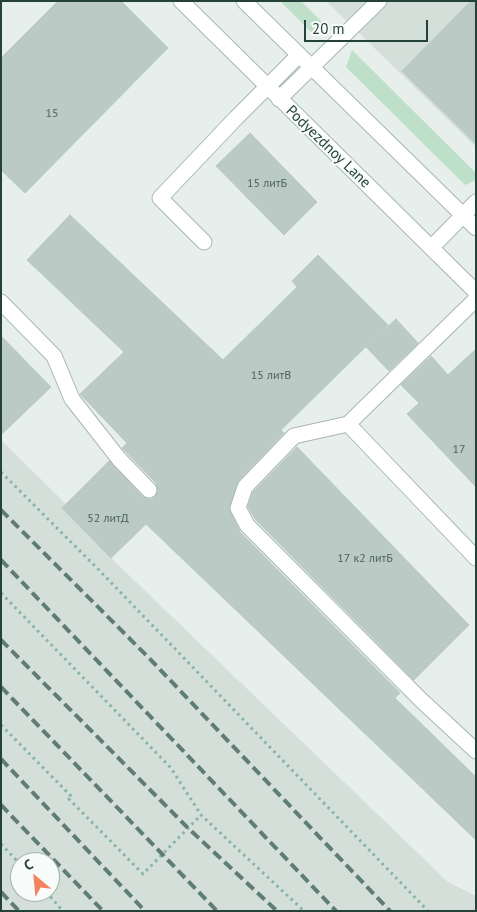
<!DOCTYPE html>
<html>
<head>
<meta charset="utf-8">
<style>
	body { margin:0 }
	#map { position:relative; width:477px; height:912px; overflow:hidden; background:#e6efeb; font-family:"PT Sans",sans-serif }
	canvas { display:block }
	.frame { position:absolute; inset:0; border:2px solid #24423a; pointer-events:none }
	.north { position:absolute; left:10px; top:852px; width:50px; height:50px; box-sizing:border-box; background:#f7fbf9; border:1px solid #a3b1ad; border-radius:50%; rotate:332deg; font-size:14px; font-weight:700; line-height:20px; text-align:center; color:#24423a }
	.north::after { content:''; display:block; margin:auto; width:18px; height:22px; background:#f4845f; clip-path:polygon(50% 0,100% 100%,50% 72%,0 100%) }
	.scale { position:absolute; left:304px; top:20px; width:124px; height:22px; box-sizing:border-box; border:2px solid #24423a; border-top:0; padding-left:6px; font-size:15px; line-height:18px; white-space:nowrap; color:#24423a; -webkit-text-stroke:4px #f7fbf9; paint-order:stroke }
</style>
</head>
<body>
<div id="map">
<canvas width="477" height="912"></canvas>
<div class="frame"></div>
<div class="north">С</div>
<div class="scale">20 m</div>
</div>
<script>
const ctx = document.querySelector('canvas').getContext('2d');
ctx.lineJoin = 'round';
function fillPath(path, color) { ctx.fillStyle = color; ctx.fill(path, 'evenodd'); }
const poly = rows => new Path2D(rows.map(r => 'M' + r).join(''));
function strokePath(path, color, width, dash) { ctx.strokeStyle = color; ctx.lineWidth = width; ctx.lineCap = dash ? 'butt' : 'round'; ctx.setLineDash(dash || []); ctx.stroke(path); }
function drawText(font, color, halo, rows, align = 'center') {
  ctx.font = font + ' "PT Sans",sans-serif'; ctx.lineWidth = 4; ctx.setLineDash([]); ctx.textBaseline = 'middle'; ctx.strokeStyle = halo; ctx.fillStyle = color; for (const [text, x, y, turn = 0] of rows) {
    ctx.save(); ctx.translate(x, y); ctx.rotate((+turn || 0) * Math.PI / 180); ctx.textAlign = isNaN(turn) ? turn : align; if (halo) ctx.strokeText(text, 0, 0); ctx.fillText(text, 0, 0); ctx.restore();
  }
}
const built = poly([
	[326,1,476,1,476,147],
	[1,440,66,504,62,508,111,558,448,882,476,896,476,911,1,911],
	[20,862,50,862,50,892,20,892]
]);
const green = poly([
	[280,1,301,1,325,25,311,32],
	[352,50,476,173,476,180,465,185,346,67]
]);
const building = poly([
	[58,1,121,1,168,48,25,193,1,170,1,58,58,1],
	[471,1,476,1,476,144,402,71,471,1],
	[250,133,317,202,284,235,216,166,250,133],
	[70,215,223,360,297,287,292,281,318,255,388,325,281,430,284,433,238,481,229,509,240,532,400,693,395,698,476,777,476,840,146,524,111,558,62,508,109,461,143,497,147,499,152,499,158,492,156,483,122,448,127,443,80,394,124,352,27,260,70,215],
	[396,319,418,343,389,371,366,347,396,319],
	[1,336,51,387,1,435,1,336],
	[476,349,476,487,407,414,419,403,401,385,431,356,448,375,476,349],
	[297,447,469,625,414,680,255,519,248,507,253,492,297,447]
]);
const path = poly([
	[1,472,98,569,428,911],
	[1,593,171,768,201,815,304,911],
	[1,725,72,797,69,799,143,874,201,815],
	[1,844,20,864],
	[46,892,63,911]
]);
const minor = poly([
	[181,1,476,292],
	[244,1,476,228],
	[279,99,379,1],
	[204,242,160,198,236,118,299,55],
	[431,248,476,202],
	[476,299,348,424,294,436,245,487,238,508,247,525,421,700,476,751],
	[1,302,54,356,72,399,119,459,149,490],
	[348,424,476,558]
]);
const rail = poly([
	[1,510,149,658,390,911],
	[1,560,336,911],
	[1,640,188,828,277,911],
	[1,687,217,911],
	[1,759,145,911],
	[1,805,103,911],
	[1,892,19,911]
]);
const numberNames = [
	["15",52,114],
	["15 литБ",267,184],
	["15 литВ",271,376],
	["17",459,450],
	["52 литД",108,519],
	["17 к2 литБ",365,559]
];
const streetNames = [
	["Podyezdnoy Lane",328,147,44]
];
fillPath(built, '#d4dfda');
fillPath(green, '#bfe0c8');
fillPath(building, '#bbcac4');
strokePath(building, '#b8c9c2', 1);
strokePath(minor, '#a8b8b2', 17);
strokePath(path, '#86b3a5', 3, [2.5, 4]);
strokePath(minor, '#fff', 15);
strokePath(rail, '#5f7d75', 4, [10, 5]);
drawText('12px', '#4a645c', null, numberNames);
drawText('15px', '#24423a', '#f7fbf9', streetNames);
</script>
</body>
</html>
